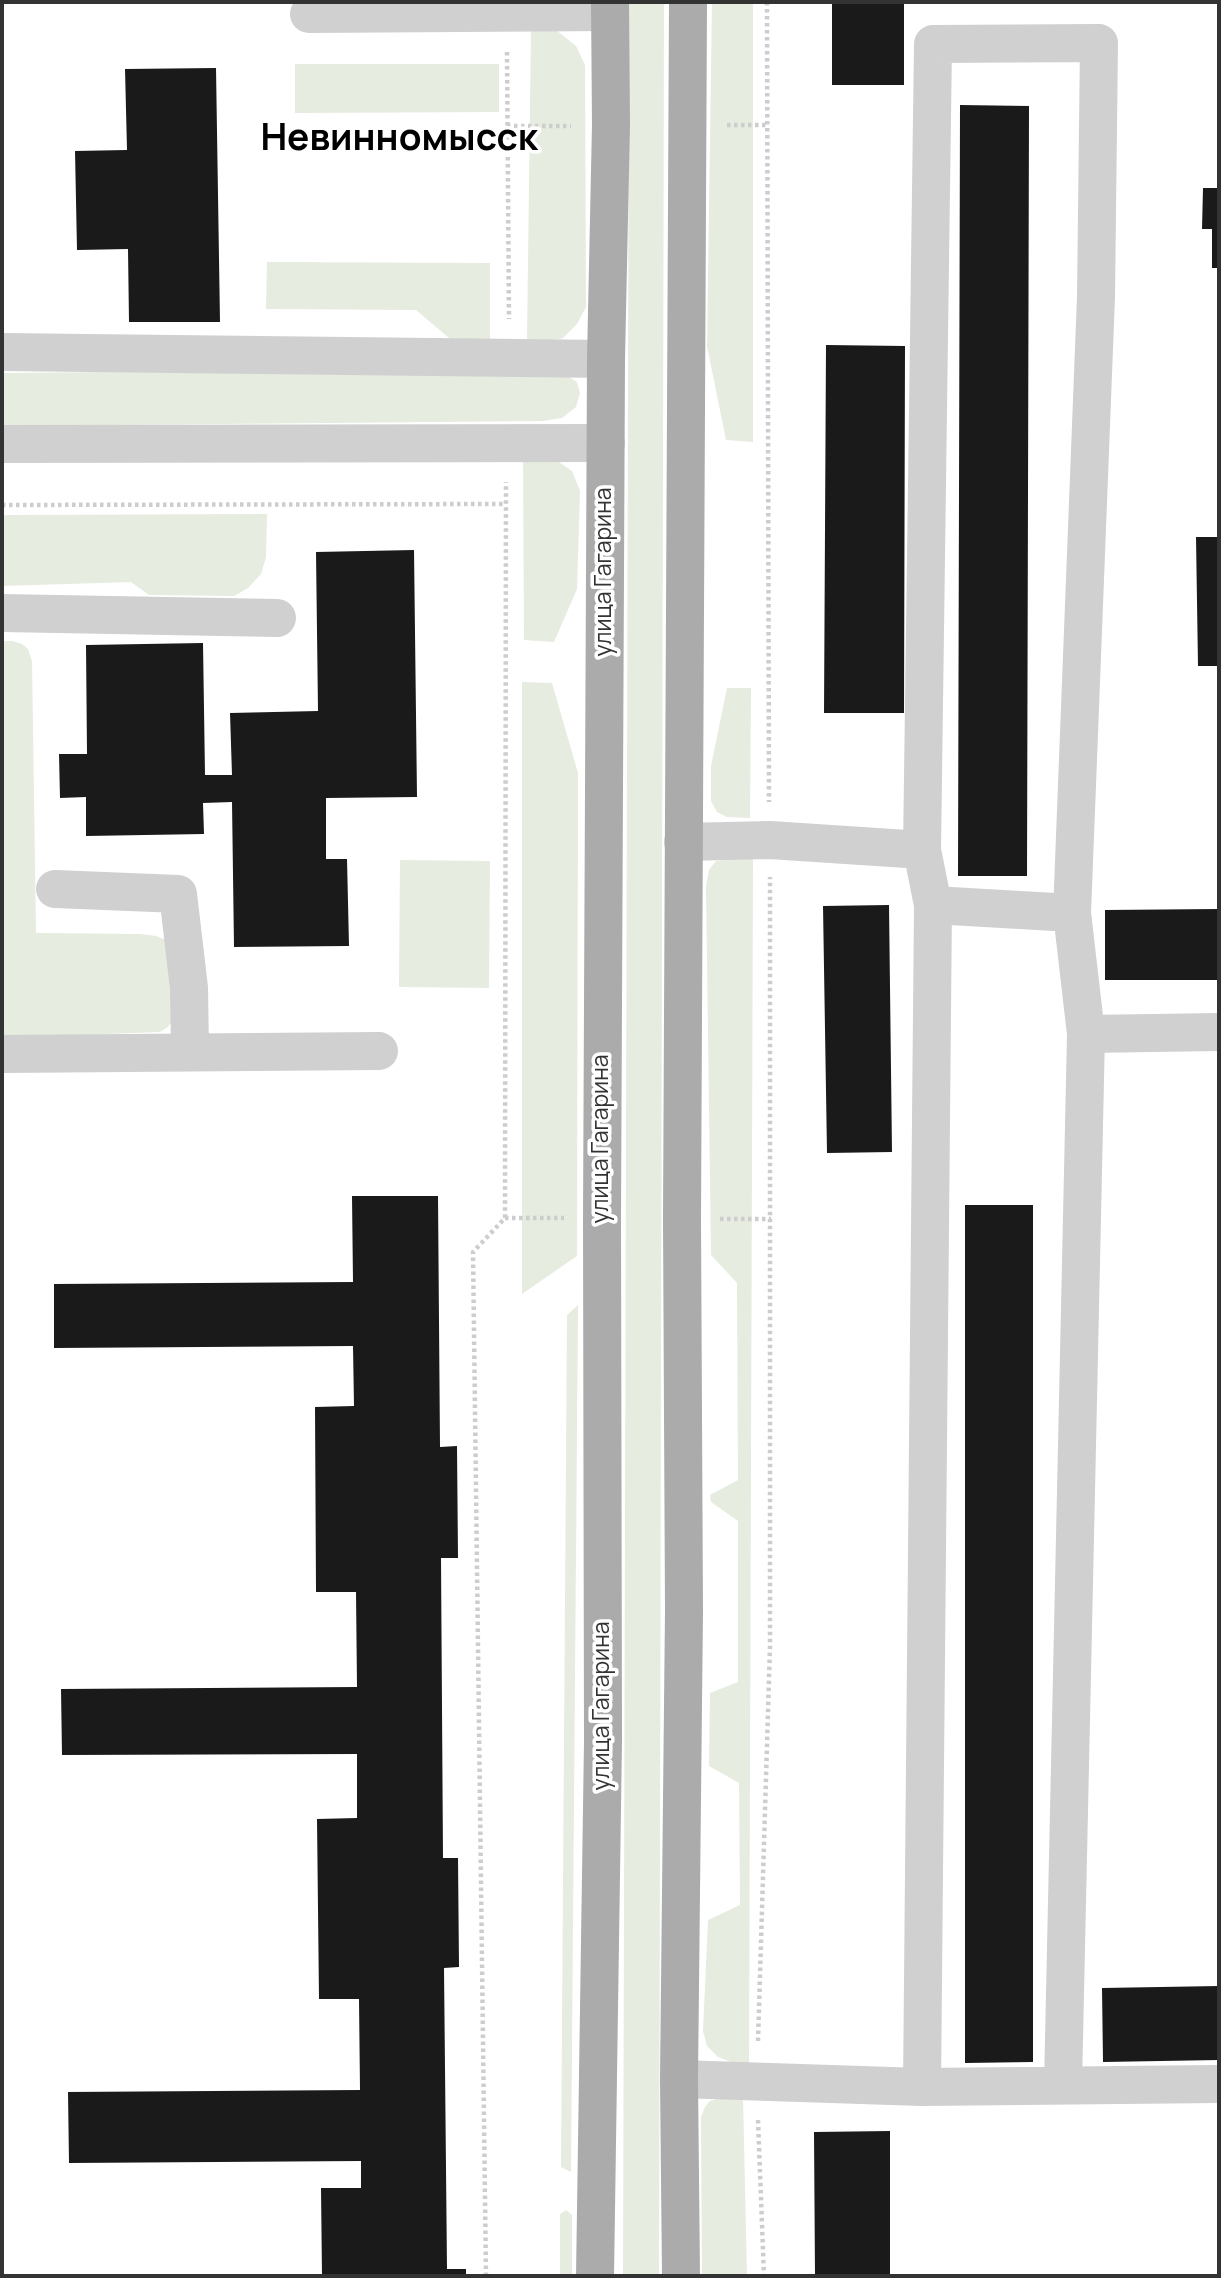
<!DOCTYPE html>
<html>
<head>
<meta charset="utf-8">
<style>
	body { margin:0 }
	#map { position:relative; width:1221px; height:2278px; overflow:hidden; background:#fff; font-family:Manrope,sans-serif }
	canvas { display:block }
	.frame { position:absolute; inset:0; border:4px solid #333; pointer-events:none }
</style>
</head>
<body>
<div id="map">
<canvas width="1221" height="2278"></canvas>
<div class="frame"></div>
</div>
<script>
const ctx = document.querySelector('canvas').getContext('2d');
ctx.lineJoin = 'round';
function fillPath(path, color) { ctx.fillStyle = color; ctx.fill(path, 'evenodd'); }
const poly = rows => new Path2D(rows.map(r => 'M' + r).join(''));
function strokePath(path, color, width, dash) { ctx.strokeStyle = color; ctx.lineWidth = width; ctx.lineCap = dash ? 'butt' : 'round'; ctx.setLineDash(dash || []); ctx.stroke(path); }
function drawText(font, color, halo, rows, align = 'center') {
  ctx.font = font + ' Manrope,sans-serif'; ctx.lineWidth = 7; ctx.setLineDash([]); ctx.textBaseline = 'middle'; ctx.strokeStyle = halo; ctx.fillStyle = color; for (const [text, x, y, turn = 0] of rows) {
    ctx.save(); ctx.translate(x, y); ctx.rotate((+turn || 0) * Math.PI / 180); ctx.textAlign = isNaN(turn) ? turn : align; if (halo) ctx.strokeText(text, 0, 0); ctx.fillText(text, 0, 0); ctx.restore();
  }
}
const green = poly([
	[629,2,664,2,659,2276,623,2276],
	[712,2,753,2,753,442,726,440,707,346],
	[531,29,556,30,576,46,585,65,586,307,577,324,563,338,548,342,527,342],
	[295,64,499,64,499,112,295,113],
	[267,262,490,263,490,343,455,343,416,310,266,309],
	[546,368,563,373,577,382,580,393,576,407,562,418,543,421,2,426,2,373],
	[523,456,556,460,572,471,580,491,577,589,554,642,524,640],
	[267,514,266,557,261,574,248,588,234,596,149,595,131,582,2,586,2,515],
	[2,641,12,641,22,644,28,649,32,661,36,933,140,934,156,936,166,940,175,1016,168,1027,160,1032,2,1038],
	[522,682,552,683,578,773,577,1256,522,1294],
	[727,688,751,688,750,818,727,817,717,812,711,801,711,766],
	[753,857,749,2064,734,2063,718,2057,707,2046,703,2031,708,1920,740,1905,739,1783,709,1766,710,1693,738,1682,738,1521,711,1502,710,1495,738,1480,737,1283,711,1255,706,886,709,870,716,861],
	[400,860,490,861,489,988,399,987],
	[578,1305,571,2172,561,2167,567,1315],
	[720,2098,743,2098,747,2276,702,2276,701,2117,705,2107,710,2101],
	[566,2210,572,2215,572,2276,560,2276,560,2214]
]);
const building = poly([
	[832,2,904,2,904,85,832,85],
	[216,68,220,322,129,322,128,249,77,250,75,151,127,150,125,69],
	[960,105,1029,106,1027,876,958,876],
	[1203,188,1219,188,1219,268,1212,268,1212,229,1202,229],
	[826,345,905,346,904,713,824,713],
	[1196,537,1219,537,1219,666,1198,666],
	[414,550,417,797,326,798,326,859,347,859,349,946,234,947,232,802,203,803,204,834,86,836,86,797,60,798,59,754,87,754,86,645,203,643,205,775,232,775,230,713,318,711,316,552],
	[889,905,892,1152,827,1153,823,906],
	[1219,909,1219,980,1105,980,1105,910],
	[352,1196,438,1196,440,1447,457,1446,458,1558,441,1558,443,1858,458,1858,459,1967,444,1968,447,2269,466,2269,466,2276,322,2276,321,2188,361,2188,361,2161,69,2163,68,2092,360,2090,359,1999,319,1999,317,1819,357,1818,357,1754,62,1755,61,1689,357,1687,356,1592,316,1592,315,1407,354,1406,353,1346,54,1348,54,1284,353,1282],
	[965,1205,1033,1205,1033,2062,965,2063],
	[1219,1986,1219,2060,1103,2062,1102,1988],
	[890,2131,890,2276,815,2276,814,2132]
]);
const path = poly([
	[767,2,769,802],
	[507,52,509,319],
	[727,125,768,125],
	[507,126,571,126],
	[2,505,505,504],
	[505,1218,564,1218],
	[720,1219,771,1219],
	[758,2041,770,1646,770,877],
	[758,2120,764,2276],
	[486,2276,473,1252,505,1218,506,482]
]);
const minor = poly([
	[309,14,610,12],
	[2,352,606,359],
	[2,444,606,443],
	[2,613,277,618],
	[683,842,770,840,922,850,933,905,1072,913],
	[922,850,933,44,1099,43,1096,297,1072,913,1086,1034,1219,1032],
	[55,889,178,894,189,988,190,1052],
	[2,1054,379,1051],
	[679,2079,922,2087,1219,2084],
	[1063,2085,1086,1034],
	[922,2087,933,905]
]);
const major = poly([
	[595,2276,603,1741,602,1218,606,359,611,125,610,2],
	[681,2276,679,2079,684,1611,682,1219,688,2]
]);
const streetNames = [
	["улица Гагарина",605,572,-90],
	["улица Гагарина",602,1139,-90],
	["улица Гагарина",603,1706,-90]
];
const townNames = [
	["Невинномысск",399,140]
];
fillPath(green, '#e6ecdf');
fillPath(building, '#1a1a1a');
strokePath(path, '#cdcdcd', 4.5, [3.5, 3.5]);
strokePath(minor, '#d0d0d0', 38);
strokePath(major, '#ababab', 38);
drawText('23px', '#333', '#fff', streetNames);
drawText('bold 37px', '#000', '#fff', townNames);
</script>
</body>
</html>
